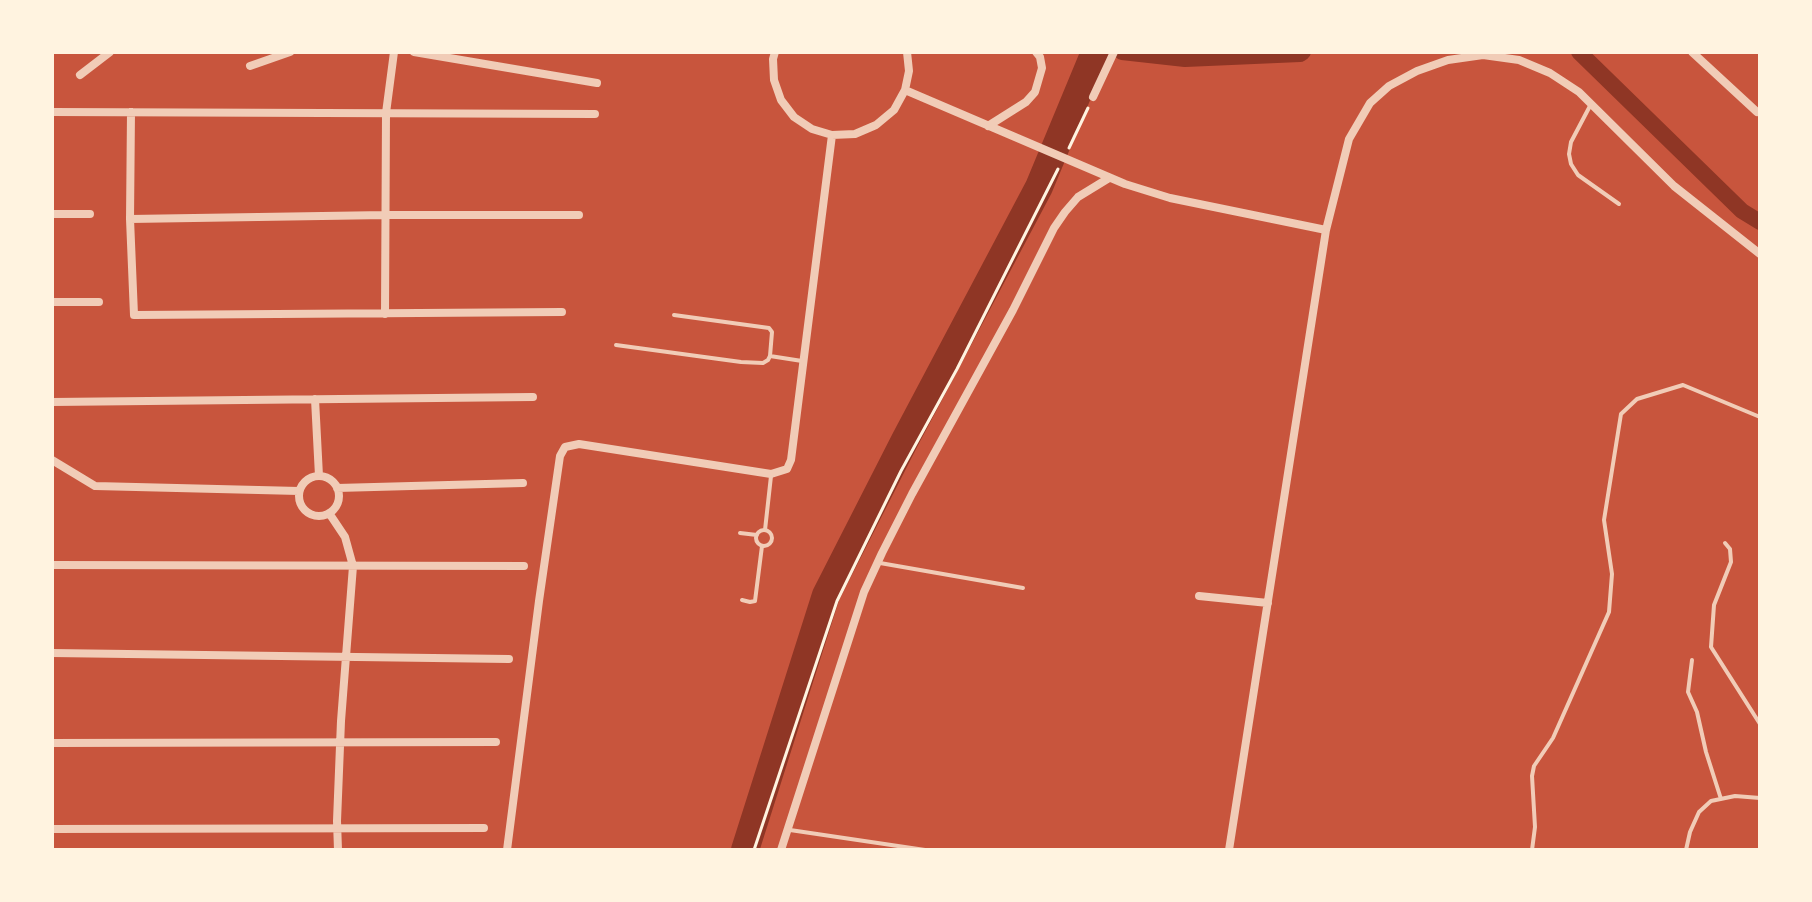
<!DOCTYPE html>
<html>
<head>
<meta charset="utf-8">
<style>
	body { margin:0 }
	#map { position:relative; width:1812px; height:902px; overflow:hidden; background:#c8553d; font-family:Montserrat,sans-serif }
	canvas { display:block }
	.frame { position:absolute; inset:0; border:54px solid #fff3e0; pointer-events:none }
</style>
</head>
<body>
<div id="map">
<canvas width="1812" height="902"></canvas>
<div class="frame"></div>
</div>
<script>
const ctx = document.querySelector('canvas').getContext('2d');
ctx.lineJoin = 'round';
const poly = rows => new Path2D(rows.map(r => 'M' + r).join(''));
function strokePath(path, color, width, dash) { ctx.strokeStyle = color; ctx.lineWidth = width; ctx.lineCap = dash ? 'butt' : 'round'; ctx.setLineDash(dash || []); ctx.stroke(path); }
const canal = poly([
	[1122,52,1185,59,1300,54,1303,52],
	[1579,52,1742,211,1760,222]
]);
const river = poly([
	[745,850,826,595,905,440,1039,187,1095,52]
]);
const path = poly([
	[1069,148,1088,108],
	[754,850,837,601,901,471,957,369,1058,169]
]);
const service = poly([
	[1591,104,1571,142,1569,154,1571,164,1578,175,1619,204],
	[674,315,769,328,772,332,770,356],
	[616,345,741,362,763,363,768,360,770,356,802,361],
	[765,530,771,476],
	'756 538a8 8 0 1 1 16 0a8 8 0 1 1-16 0Z',
	[740,533,757,535],
	[1725,543,1730,549,1731,562,1714,605,1711,647,1760,724],
	[880,563,1023,588],
	[742,600,750,602,755,601,762,546],
	[1692,660,1688,692,1697,712,1706,752,1721,799],
	[790,830,925,850],
	[1532,850,1535,827,1532,776,1534,766,1553,738,1609,612,1612,574,1604,520,1621,414,1637,399,1683,385,1760,417],
	[1686,850,1690,832,1699,812,1711,801,1735,796,1760,798]
]);
const minor = poly([
	[414,52,597,83],
	[775,52,773,59,774,80,781,100,794,117,812,129,832,135,855,134,876,125,894,110,905,90,909,71,907,52],
	[1692,52,1757,112],
	[250,66,290,52],
	[80,75,110,52],
	[905,90,1125,184,1170,198,1326,230],
	[1093,97,1114,52],
	[52,112,595,114],
	[131,112,130,219,134,315,562,312],
	[988,126,1026,102,1035,92,1042,68,1040,57,1036,52],
	[52,214,90,214],
	[130,219,386,215,579,215],
	[52,302,99,302],
	[385,314,386,113,394,52],
	[315,399,319,476],
	[52,402,533,397],
	[52,460,95,486,299,491],
	'299 496a20 20 0 1 1 40 0a20 20 0 1 1-40 0Z',
	[337,488,523,483],
	[329,513,345,537,353,566,341,721,337,821,338,850],
	[52,565,524,566],
	[1199,596,1268,603],
	[52,653,509,659],
	[52,743,496,742],
	[52,829,484,828],
	[507,850,539,601,560,456,565,447,579,444,771,474,787,469,791,460,832,135],
	[781,850,864,592,882,553,912,494,1013,310,1054,228,1065,212,1078,197,1109,178],
	[1229,850,1326,230,1349,139,1370,103,1389,86,1417,71,1448,60,1483,55,1519,60,1550,73,1579,92,1674,186,1760,254]
]);
strokePath(canal, '#8f3625', 16);
strokePath(river, '#8f3625', 28);
strokePath(path, '#fff3e0', 3);
strokePath(service, '#f1ccb7', 4);
strokePath(minor, '#f1ccb7', 8);
</script>
</body>
</html>
